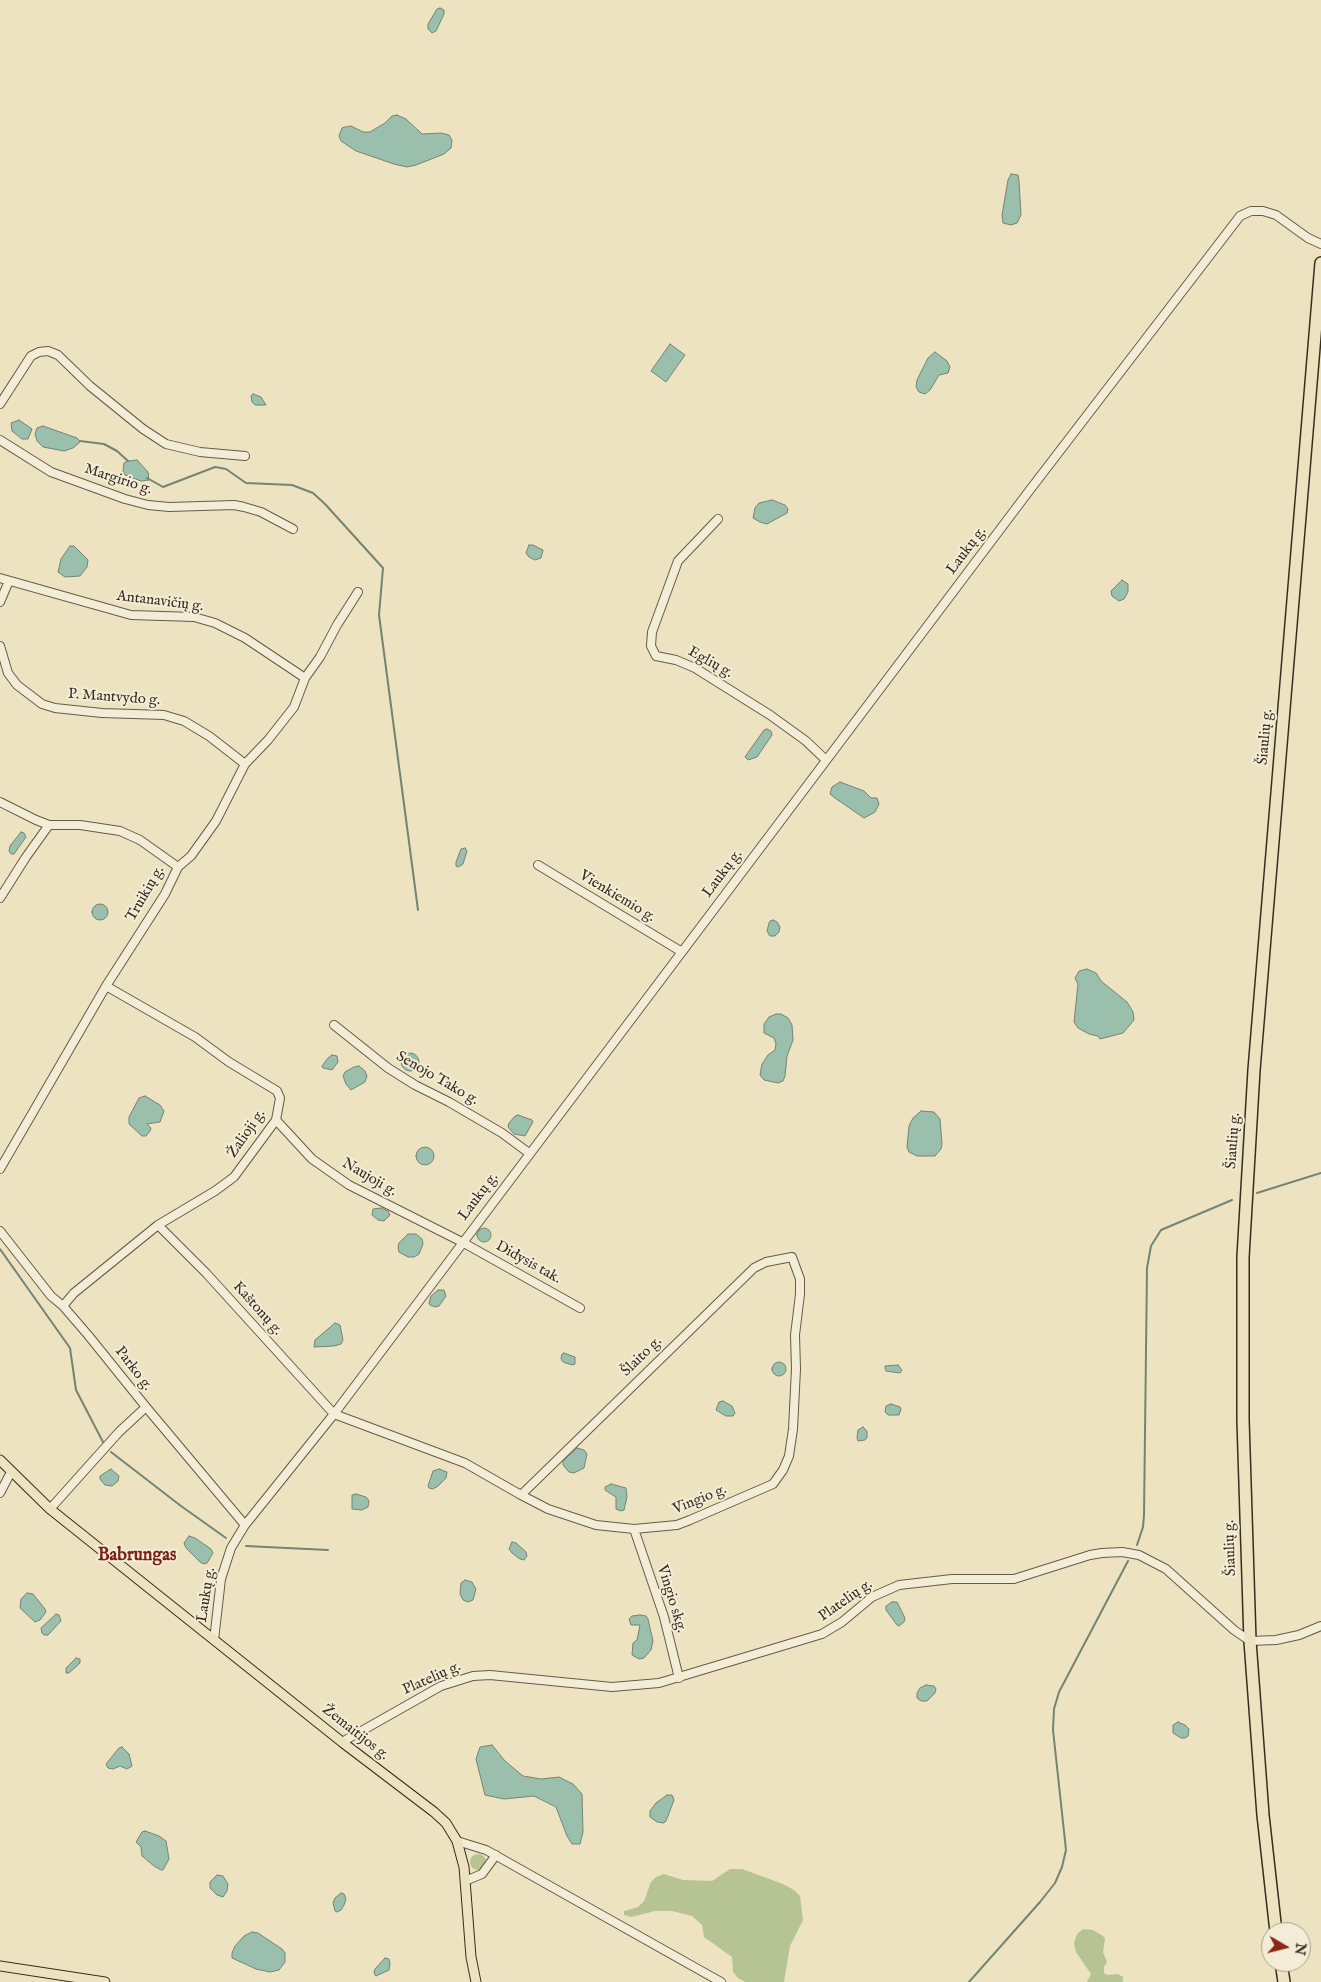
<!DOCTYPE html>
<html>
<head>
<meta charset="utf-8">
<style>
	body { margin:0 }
	#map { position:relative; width:1321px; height:1982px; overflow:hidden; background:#ede3c1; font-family:"IM FELL English",serif }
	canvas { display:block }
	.north { position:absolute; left:1261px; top:1922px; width:50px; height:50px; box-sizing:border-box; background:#f3edd7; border:1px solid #a9a08d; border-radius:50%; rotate:98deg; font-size:14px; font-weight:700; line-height:20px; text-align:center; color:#3a2c1e }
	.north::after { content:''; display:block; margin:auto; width:18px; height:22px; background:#8f2418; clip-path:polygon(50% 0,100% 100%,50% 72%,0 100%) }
</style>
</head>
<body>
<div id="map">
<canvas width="1321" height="1982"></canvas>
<div class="north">N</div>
</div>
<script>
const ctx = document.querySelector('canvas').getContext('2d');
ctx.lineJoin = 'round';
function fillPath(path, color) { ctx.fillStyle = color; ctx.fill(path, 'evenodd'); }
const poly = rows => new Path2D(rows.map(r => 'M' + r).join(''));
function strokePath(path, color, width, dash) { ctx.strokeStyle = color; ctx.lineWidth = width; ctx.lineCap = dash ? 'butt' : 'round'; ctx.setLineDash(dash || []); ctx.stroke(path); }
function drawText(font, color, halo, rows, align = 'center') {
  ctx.font = font + ' "IM FELL English",serif'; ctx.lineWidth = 4; ctx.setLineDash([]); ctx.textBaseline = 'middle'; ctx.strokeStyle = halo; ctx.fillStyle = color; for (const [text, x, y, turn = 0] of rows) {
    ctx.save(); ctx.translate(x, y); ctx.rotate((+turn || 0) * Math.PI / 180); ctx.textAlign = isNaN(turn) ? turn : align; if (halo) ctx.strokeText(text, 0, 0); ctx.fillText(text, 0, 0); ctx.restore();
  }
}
const green = poly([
	'470 1862a8 8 0 1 1 16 0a8 8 0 1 1-16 0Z',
	[730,1869,742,1869,783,1884,794,1890,800,1896,803,1920,790,1946,784,1982,745,1982,738,1978,733,1972,732,1957,704,1937,702,1925,692,1916,672,1911,655,1911,631,1917,624,1915,624,1911,638,1907,644,1901,651,1882,656,1877,664,1874,683,1880,712,1881],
	[1083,1929,1093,1930,1103,1936,1105,1939,1103,1952,1107,1962,1104,1967,1104,1973,1107,1975,1118,1974,1123,1977,1123,1982,1087,1982,1091,1974,1076,1952,1074,1943,1077,1934]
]);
const water = poly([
	[440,8,444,10,444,14,436,31,432,33,428,29,428,24,437,9,440,8],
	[397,115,406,119,422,134,441,133,449,135,452,140,451,148,444,154,416,165,407,167,394,164,356,151,341,141,339,136,342,128,345,127,351,126,363,132,370,132,385,123,392,116,397,115],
	[1011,174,1018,175,1019,181,1021,215,1017,223,1011,225,1003,223,1002,215,1008,180,1011,174],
	[670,344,685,355,666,382,651,371,670,344],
	[935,352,947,361,950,367,948,373,939,375,930,390,925,394,919,392,916,387,917,380,928,358,935,352],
	[253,394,261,397,266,405,255,405,252,402,251,396,253,394],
	[19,420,32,429,28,439,22,439,12,431,11,423,19,420],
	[43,426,77,438,80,441,79,443,73,448,64,451,43,447,37,441,35,434,37,428,43,426],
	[137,460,148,472,149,480,141,481,125,475,123,471,124,463,128,461,137,460],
	[772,500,785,505,788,509,787,513,767,524,760,522,753,518,755,508,759,503,772,500],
	[529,545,533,545,543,550,541,558,535,560,529,557,526,553,529,545],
	[70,546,74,546,88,560,87,567,80,576,65,577,58,572,61,559,70,546],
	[1122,580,1128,584,1128,592,1124,599,1119,601,1112,596,1111,591,1122,580],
	[767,729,771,731,772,735,757,757,748,760,745,757,747,754,764,730,767,729],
	[840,782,864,791,871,798,877,798,879,804,875,812,864,818,835,798,830,794,832,787,840,782],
	[21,832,24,833,26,837,14,854,11,854,9,851,10,846,21,832],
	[465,848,467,851,463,864,458,867,456,866,456,862,461,849,465,848],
	'92 912a8 8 0 1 1 16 0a8 8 0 1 1-16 0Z',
	[773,920,777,922,780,927,779,932,775,936,770,936,767,931,769,923,770,921,773,920],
	[1087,969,1096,973,1101,981,1127,1002,1133,1012,1134,1020,1123,1033,1100,1039,1098,1036,1089,1034,1078,1028,1074,1022,1078,984,1075,978,1079,971,1087,969],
	[776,1014,781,1014,788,1018,792,1025,793,1040,787,1056,785,1076,783,1081,778,1083,764,1080,760,1075,762,1064,768,1055,775,1050,776,1044,774,1038,764,1033,764,1024,769,1017,776,1014],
	'401 1062a9 9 0 1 1 18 0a9 9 0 1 1-18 0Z',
	[332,1055,337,1056,338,1062,332,1070,323,1068,322,1066,328,1058,332,1055],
	[359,1066,365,1071,367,1076,365,1082,351,1090,346,1084,343,1076,345,1072,354,1067,359,1066],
	[145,1096,160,1105,164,1111,160,1122,147,1124,151,1128,150,1131,146,1136,142,1136,129,1124,129,1117,139,1098,145,1096],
	[921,1111,934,1112,940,1119,942,1144,941,1149,935,1156,917,1156,909,1152,907,1147,909,1126,913,1118,921,1111],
	[518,1115,532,1120,533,1122,525,1136,514,1134,508,1127,509,1123,515,1116,518,1115],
	'416 1156a9 9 0 1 1 18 0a9 9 0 1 1-18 0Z',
	[381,1208,388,1211,390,1215,384,1221,378,1220,372,1215,373,1209,381,1208],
	'477 1235a7 7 0 1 1 14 0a7 7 0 1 1-14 0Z',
	[408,1234,416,1234,422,1239,423,1244,419,1254,414,1257,408,1257,399,1252,398,1248,399,1243,408,1234],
	[438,1290,444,1290,446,1296,439,1306,435,1307,430,1305,429,1303,431,1296,438,1290],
	[335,1323,340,1325,343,1340,341,1344,334,1346,314,1347,315,1340,335,1323],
	[564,1353,575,1357,575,1364,572,1365,563,1362,561,1359,562,1354,564,1353],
	'772 1369a7 7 0 1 1 14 0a7 7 0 1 1-14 0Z',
	[898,1365,902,1370,900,1373,886,1371,885,1368,885,1366,898,1365],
	[723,1401,732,1406,735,1413,733,1416,726,1416,716,1410,719,1402,723,1401],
	[891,1404,900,1407,901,1409,899,1415,888,1415,885,1412,886,1406,891,1404],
	[863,1427,867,1431,867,1438,865,1440,858,1441,857,1438,858,1430,863,1427],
	[577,1448,584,1450,587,1454,584,1468,574,1473,569,1472,563,1465,563,1461,577,1448],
	[111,1469,119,1476,118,1481,112,1486,105,1485,100,1479,100,1476,111,1469],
	[439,1469,447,1472,446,1478,438,1486,433,1489,429,1488,428,1486,433,1471,439,1469],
	[611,1484,626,1488,627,1497,624,1510,621,1511,616,1509,616,1497,605,1490,605,1487,611,1484],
	[356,1494,366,1497,369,1501,368,1507,362,1510,352,1509,352,1495,356,1494],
	[189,1536,195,1538,211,1549,213,1553,207,1563,204,1564,200,1562,186,1548,184,1543,189,1536],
	[512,1542,516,1543,526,1552,527,1556,524,1560,520,1559,512,1553,509,1549,512,1542],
	[465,1580,472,1582,476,1589,473,1600,468,1602,463,1600,460,1594,461,1583,465,1580],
	[27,1593,33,1594,45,1609,46,1612,40,1620,35,1622,20,1608,21,1599,27,1593],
	[892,1602,897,1602,905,1618,904,1622,899,1626,897,1625,886,1610,886,1606,892,1602],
	[56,1614,59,1615,61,1621,48,1635,44,1635,42,1633,41,1628,56,1614],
	[640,1615,646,1616,648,1619,653,1641,651,1650,644,1658,639,1659,632,1655,633,1643,637,1640,640,1625,631,1625,629,1619,632,1616,640,1615],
	[76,1658,80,1659,80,1663,69,1673,66,1673,66,1668,76,1658],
	[926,1685,934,1686,936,1689,935,1693,927,1701,921,1701,917,1698,917,1693,920,1688,926,1685],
	[1178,1722,1185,1725,1189,1729,1188,1736,1185,1738,1181,1738,1173,1733,1173,1725,1178,1722],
	[492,1745,505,1761,523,1776,541,1779,559,1777,573,1784,582,1794,583,1832,580,1844,572,1844,567,1836,556,1807,534,1796,504,1799,485,1795,476,1759,480,1747,492,1745],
	[122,1747,129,1754,132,1766,127,1769,120,1766,113,1769,108,1768,106,1764,119,1748,122,1747],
	[667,1795,672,1795,674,1800,666,1821,664,1823,657,1822,650,1817,650,1811,656,1803,667,1795],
	[145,1831,159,1836,166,1841,169,1859,163,1870,161,1870,154,1866,142,1856,141,1847,136,1842,142,1832,145,1831],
	[217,1875,223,1876,228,1884,227,1891,223,1897,217,1895,210,1888,210,1882,217,1875],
	[341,1893,344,1894,346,1899,344,1905,341,1910,337,1912,335,1911,333,1903,335,1898,341,1893],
	[252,1932,258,1933,282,1949,285,1953,285,1962,279,1970,270,1972,256,1969,232,1958,232,1953,235,1946,244,1936,252,1932],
	[385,1958,389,1959,390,1964,389,1970,376,1976,374,1973,375,1969,385,1958]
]);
const stream = poly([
	[80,441,104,444,117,451,128,461],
	[147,478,163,487,215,467,226,469,246,483,292,485,313,493,325,504,383,568,379,615,418,910],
	[1257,1193,1321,1173],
	[0,1249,70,1348,76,1390,103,1442],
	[111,1452,181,1506,226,1538],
	[1137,1545,1143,1527,1144,1515,1147,1268,1151,1246,1161,1230,1232,1200],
	[246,1546,328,1550],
	[969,1982,1040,1902,1055,1883,1062,1867,1066,1850,1053,1730,1054,1709,1059,1692,1128,1561]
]);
const minor = poly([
	[0,404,31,356,39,352,48,351,58,355,90,386,143,429,166,444,200,452,245,456],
	[0,440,51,472,125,499,148,505,169,507,234,505,244,507,261,512,293,529],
	[718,519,678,561,652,632,651,646,656,656,676,660,695,668,770,715,806,741,826,760],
	[0,578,131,615,194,617,215,623,245,638,305,678],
	[0,602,9,581],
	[0,646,8,673,17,685,42,704,55,708,102,713,164,715,184,721,209,736,245,764],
	[0,802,36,820,49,825,80,825,120,831,140,840,178,867],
	[538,865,682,952],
	[0,898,26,857,49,825],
	[334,1025,388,1068,415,1085,449,1102,502,1133,529,1153],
	[276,1120,312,1159,349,1185,462,1242,580,1308],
	[0,1169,106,986,165,894,178,867,191,856,216,821,245,764,268,740,294,707,305,678,320,657,337,625,358,592],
	[158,1225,206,1273,334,1414,465,1463,521,1495,548,1509,596,1525,634,1529,677,1525,690,1520,773,1484,783,1470,789,1456,793,1429,796,1369,795,1335,800,1294,800,1279,792,1257,766,1262,754,1268,521,1495],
	[0,1231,51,1296,63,1306,88,1335,146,1407,245,1525],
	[63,1306,74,1293,158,1225,215,1191,234,1177,276,1120,280,1098,277,1091,229,1062,195,1037,106,986],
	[0,1493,11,1472],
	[50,1509,119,1432,146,1407],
	[634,1529,664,1617,679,1678],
	[214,1640,221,1579,231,1548,245,1525,334,1414,1029,491,1240,216,1251,211,1263,211,1276,215,1308,238,1321,244],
	[342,1742,441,1686,473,1676,490,1675,612,1687,659,1683,822,1634,842,1622,872,1597,899,1585,952,1579,1014,1579,1090,1555,1102,1553,1122,1552,1139,1555,1166,1569,1234,1630,1250,1641,1276,1640,1299,1635,1321,1626],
	[457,1841,486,1850,721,1982],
	[465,1881,482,1874,496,1855]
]);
const major = poly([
	[0,1460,50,1509,342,1742,434,1812,446,1823,457,1841,464,1867,471,1957,476,1982],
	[0,1966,105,1982]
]);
const highway = poly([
	[1276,1932,1263,1815,1250,1641,1243,1420,1243,1257,1254,1070,1321,263],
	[1281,1962,1284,1982]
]);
const streetNames = [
	["Margirio g.",118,480,18],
	["Laukų g.",967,551,-53],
	["Antanavičių g.",160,602,7],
	["Eglių g.",710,663,29],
	["P. Mantvydo g.",114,698,4],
	["Šiaulių g.",1266,737,-85],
	["Laukų g.",723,874,-53],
	["Truikių g.",146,894,-60],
	["Vienkiemio g.",617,897,31],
	["Senojo Tako g.",437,1079,30],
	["Žalioji g.",247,1134,-56],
	["Šiaulių g.",1234,1141,-86],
	["Naujoji g.",369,1178,30],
	["Laukų g.",479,1197,-53],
	["Didysis tak.",528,1263,29],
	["Kaštonų g.",257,1309,48],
	["Šlaito g.",642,1357,-44],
	["Parko g.",133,1369,52],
	["Vingio g.",700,1500,-22],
	["Šiaulių g.",1231,1548,-92],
	["Laukų g.",207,1595,-81],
	["Vingio skg.",671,1599,73],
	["Platelių g.",846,1601,-35],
	["Platelių g.",432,1679,-24],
	["Žemaitijos g.",355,1733,38]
];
const quarterNames = [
	["Babrungas",137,1556]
];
fillPath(green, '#b6c494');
fillPath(water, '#9abfad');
strokePath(water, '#748474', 1);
strokePath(stream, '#748474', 2);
strokePath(minor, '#675a47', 10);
strokePath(major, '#3a2c1e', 11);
strokePath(highway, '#3a2c1e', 14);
strokePath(minor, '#f3edd7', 8);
strokePath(major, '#ede3c1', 9);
strokePath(highway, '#ede3c1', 11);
drawText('15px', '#3a2c1e', '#f3edd7', streetNames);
drawText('bold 18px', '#7a1f14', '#f3edd7', quarterNames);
</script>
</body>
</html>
